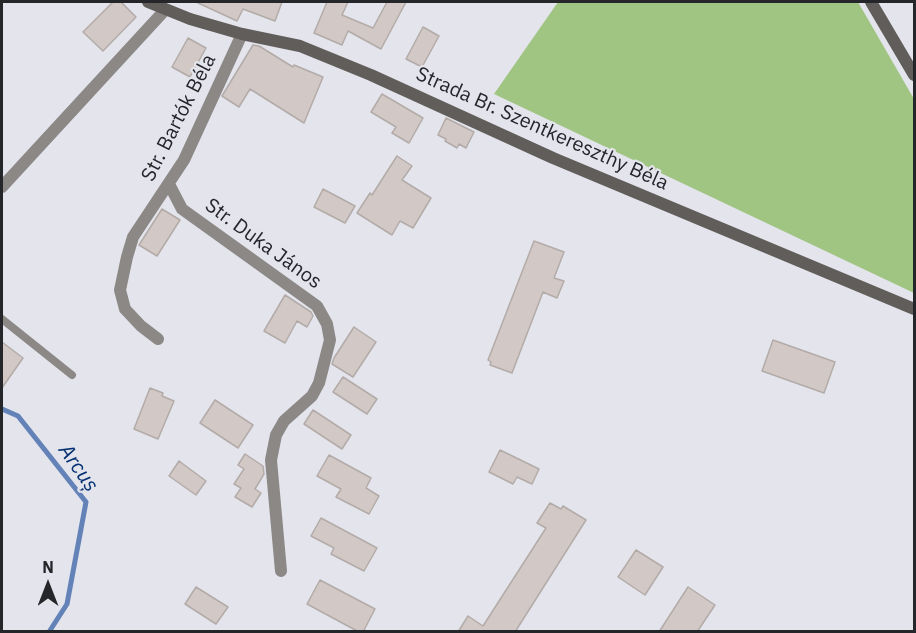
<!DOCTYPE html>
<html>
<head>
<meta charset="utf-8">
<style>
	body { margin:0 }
	#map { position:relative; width:916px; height:633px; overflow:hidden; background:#e3e4ec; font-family:"IBM Plex Sans",sans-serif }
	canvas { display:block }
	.frame { position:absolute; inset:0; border:3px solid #252629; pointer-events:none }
	.north { position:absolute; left:18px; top:555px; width:60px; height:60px; -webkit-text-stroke:4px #e3e4ec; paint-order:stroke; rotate:0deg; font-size:16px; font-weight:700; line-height:24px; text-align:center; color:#252629 }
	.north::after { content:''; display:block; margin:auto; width:21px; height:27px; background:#252629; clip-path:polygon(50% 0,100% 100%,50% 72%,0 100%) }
</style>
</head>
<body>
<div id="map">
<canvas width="916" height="633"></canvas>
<div class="frame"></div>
<div class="north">N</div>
</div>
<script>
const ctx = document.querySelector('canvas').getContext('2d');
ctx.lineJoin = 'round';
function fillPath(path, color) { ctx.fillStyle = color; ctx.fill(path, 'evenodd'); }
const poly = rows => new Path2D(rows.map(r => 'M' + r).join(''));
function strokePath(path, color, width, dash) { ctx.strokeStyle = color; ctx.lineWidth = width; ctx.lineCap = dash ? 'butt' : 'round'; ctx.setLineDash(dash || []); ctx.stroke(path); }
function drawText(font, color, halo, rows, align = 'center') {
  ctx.font = font + ' "IBM Plex Sans",sans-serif'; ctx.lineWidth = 4.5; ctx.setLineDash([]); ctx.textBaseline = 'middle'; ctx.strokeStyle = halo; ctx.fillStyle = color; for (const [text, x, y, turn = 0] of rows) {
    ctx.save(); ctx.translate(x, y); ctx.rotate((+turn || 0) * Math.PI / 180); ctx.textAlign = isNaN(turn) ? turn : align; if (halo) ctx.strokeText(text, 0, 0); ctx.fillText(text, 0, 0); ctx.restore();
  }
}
const green = poly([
	[558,2,858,2,914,99,914,293,494,94]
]);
const stream = poly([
	[2,409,18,416,86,502,67,604,49,632]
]);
const building = poly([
	[113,2,121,2,136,17,103,51,83,32,113,2],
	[196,2,282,2,275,21,243,9,237,21,196,2],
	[327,2,348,2,342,15,373,28,387,2,406,2,381,49,348,31,342,45,314,33,327,2],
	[423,27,439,36,422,67,406,59,423,27],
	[188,38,206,48,190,77,172,67,188,38],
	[253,45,259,46,293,67,294,65,323,77,304,123,250,89,239,107,222,96,253,45],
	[382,94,423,118,409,143,392,133,396,127,371,112,382,94],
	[446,118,474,132,466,148,459,144,457,148,445,141,446,139,438,135,446,118],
	[397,156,412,166,402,180,431,198,413,228,400,221,392,235,357,213,370,193,372,195,397,156],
	[323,189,355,206,345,223,314,207,323,189],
	[162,209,180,220,157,256,139,245,162,209],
	[534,241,564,252,554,278,564,281,557,298,543,292,512,373,490,365,491,362,488,360,534,241],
	[285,295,311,312,313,316,307,327,297,321,285,343,264,331,285,295],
	[354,327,376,342,353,377,332,364,334,358,354,327],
	[773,340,835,362,824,393,762,371,773,340],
	[2,342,23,358,2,388,2,342],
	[343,377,377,399,367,414,333,392,343,377],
	[150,388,163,393,162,396,174,401,158,439,134,429,150,388],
	[215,400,253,425,238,448,200,423,215,400],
	[313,410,351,435,342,449,304,424,313,410],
	[500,450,539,469,532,484,517,477,513,484,489,472,500,450],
	[245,454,263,466,264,474,255,489,261,493,252,507,235,497,241,488,234,484,244,469,238,465,245,454],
	[329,455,371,478,366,488,379,496,369,514,336,497,341,489,317,476,329,455],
	[179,461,206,481,196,495,169,476,179,461],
	[550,503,561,509,563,506,586,520,515,632,458,632,468,616,483,626,546,528,537,523,550,503],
	[321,518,377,548,364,571,331,554,334,548,311,536,321,518],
	[636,550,663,567,645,595,618,577,636,550],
	[320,580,375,609,363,632,359,632,307,604,320,580],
	[196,587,228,607,216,624,185,604,196,587],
	[688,587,715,605,697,632,659,632,688,587]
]);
const lane = poly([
	[2,319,72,375]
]);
const street = poly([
	[169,184,182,209,317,306,327,324,330,340,319,383,312,396,284,421,276,435,271,460,281,571],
	[2,187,165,10],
	[158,339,141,326,125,309,120,290,127,257,133,237,184,160,242,34]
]);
const secondary = poly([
	[148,2,190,19,242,34,300,46,371,75,553,158,914,309],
	[871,2,914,75]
]);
const streetNames = [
	["Str. Bartók Béla",179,118,-63],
	["Strada Br. Szentkereszthy Béla",542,129,24],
	["Str. Duka János",263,244,36]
];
const waterNames = [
	["Arcuș",78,468,55]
];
fillPath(green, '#a0c583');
strokePath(stream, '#6282b8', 5);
fillPath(building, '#d2c9c6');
strokePath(building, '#b3aba8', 1.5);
strokePath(lane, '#8b8886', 8);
strokePath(street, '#8b8886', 12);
strokePath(secondary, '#615d5a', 12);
drawText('20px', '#252629', '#e3e4ec', streetNames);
drawText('italic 21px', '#073172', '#e3e4ec', waterNames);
</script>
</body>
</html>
